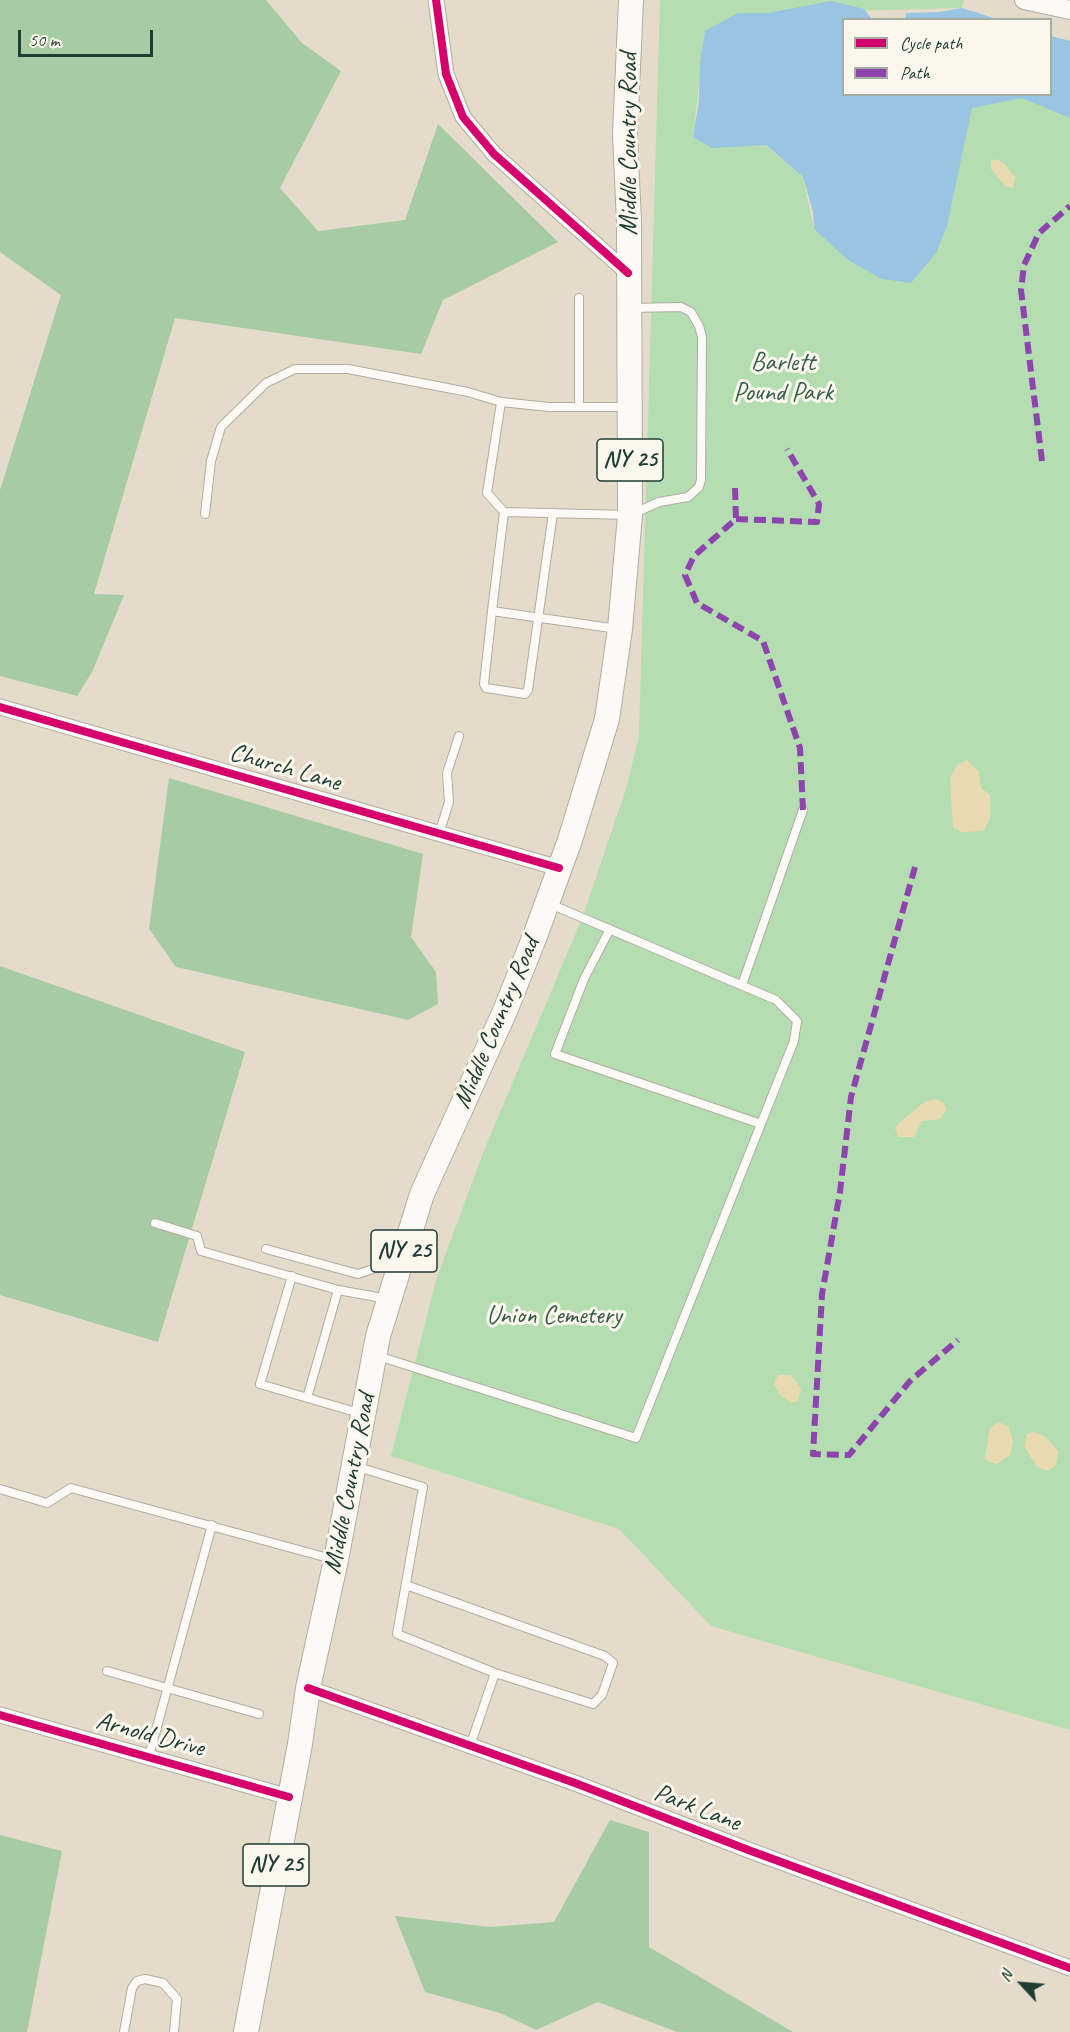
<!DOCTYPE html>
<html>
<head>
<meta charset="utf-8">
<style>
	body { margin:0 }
	#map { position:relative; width:1070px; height:2032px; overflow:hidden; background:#e5dbca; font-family:Caveat,sans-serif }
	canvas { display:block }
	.legend { position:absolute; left:842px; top:18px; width:210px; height:78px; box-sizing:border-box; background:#fbf7ec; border:2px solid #a3ada2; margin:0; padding:8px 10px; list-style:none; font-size:18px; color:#1f3d34 }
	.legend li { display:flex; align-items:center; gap:12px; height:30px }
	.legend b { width:30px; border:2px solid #a3ada2 }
	.north { position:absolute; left:992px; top:1954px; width:60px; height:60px; -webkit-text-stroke:4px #fbf7ec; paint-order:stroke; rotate:296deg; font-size:16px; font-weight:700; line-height:24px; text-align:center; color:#1f3d34 }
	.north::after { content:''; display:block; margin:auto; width:21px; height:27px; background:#1f3d34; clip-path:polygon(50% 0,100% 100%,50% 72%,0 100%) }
	.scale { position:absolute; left:18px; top:30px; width:135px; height:27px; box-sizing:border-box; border:3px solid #1f3d34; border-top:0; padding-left:8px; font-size:18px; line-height:21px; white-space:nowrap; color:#1f3d34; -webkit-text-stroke:4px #fbf7ec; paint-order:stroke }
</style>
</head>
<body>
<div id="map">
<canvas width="1070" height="2032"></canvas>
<ul class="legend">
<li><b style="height:8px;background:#d6006c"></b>Cycle path</li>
<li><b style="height:8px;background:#8e44ad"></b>Path</li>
</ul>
<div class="north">N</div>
<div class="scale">50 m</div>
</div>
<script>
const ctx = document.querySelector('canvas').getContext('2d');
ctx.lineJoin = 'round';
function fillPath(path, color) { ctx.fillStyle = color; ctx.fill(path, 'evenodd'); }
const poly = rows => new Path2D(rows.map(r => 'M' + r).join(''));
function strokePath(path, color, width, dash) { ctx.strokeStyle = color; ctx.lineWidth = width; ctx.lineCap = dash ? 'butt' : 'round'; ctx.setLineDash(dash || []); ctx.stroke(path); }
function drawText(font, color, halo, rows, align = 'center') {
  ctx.font = font + ' Caveat,sans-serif'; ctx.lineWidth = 6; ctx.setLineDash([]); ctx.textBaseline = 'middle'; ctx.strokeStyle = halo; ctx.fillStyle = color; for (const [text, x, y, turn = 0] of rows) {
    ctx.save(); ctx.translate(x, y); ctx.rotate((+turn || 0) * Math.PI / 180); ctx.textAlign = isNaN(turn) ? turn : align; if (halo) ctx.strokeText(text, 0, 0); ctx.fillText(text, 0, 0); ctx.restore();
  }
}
const green = poly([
	[660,0,964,0,962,8,768,13,705,31,693,137,765,145,803,177,814,229,973,95,1050,94,1051,36,1070,41,1070,1730,711,1626,619,1529,391,1456,436,1280,485,1148,583,916,626,789,639,736]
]);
const forest = poly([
	[0,0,266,0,302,43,341,71,280,188,318,231,405,220,438,124,558,242,443,300,421,354,175,318,94,594,124,595,92,672,77,696,0,676,0,490,61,295,0,252],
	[169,778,423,854,411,937,436,972,438,1004,408,1020,176,967,149,929],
	[0,966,245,1052,158,1342,0,1295],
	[610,1820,649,1832,649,1947,793,2032,677,2032,598,2002,536,2030,500,2013,425,1992,395,1916,490,1927,554,1922],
	[0,1835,62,1851,27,2032,0,2032]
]);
const sand = poly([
	[996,159,1005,164,1015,177,1013,188,1005,186,991,169,991,161],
	[967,760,979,772,981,788,990,795,990,818,984,831,961,832,953,827,950,779,957,765],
	[936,1099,944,1103,946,1110,940,1119,922,1121,914,1137,898,1137,895,1128,899,1123,924,1102],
	[778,1375,790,1375,795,1379,801,1390,798,1401,792,1403,780,1395,774,1384],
	[998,1422,1008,1426,1013,1441,1010,1455,997,1464,989,1462,985,1458,990,1428],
	[1034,1432,1046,1437,1058,1451,1056,1465,1048,1471,1037,1467,1024,1446,1027,1434]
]);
const water = poly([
	[831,1,864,9,872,19,844,20,844,94,1050,94,1051,36,1070,41,1070,118,1022,98,972,108,947,226,936,253,911,283,882,279,848,260,814,229,813,212,803,177,766,145,712,148,693,137,699,101,700,62,705,31,738,13,768,13],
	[962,8,997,19,905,19,906,13,939,12]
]);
const service = poly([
	[579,298,579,407],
	[504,512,487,493,501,402,549,407,628,407],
	[205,514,211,461,221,427,266,383,295,369,348,369,468,392,501,402],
	[492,611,484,684,486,688,525,694,528,690,553,513],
	[618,629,492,611,504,512,630,515,659,502,688,497,699,487,701,480,702,337,699,326,691,312,681,307,631,308],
	[439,834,449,802,447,773,459,736],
	[610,929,584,979,555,1054,761,1124],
	[742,985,803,810],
	[155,1223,197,1236,201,1251,338,1290,388,1299],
	[266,1249,358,1274,397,1261],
	[292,1276,260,1384,359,1413],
	[378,1356,636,1438,794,1041,797,1021,776,1000,550,904],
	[307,1398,338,1290],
	[358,1467,423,1487,397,1634,495,1673,470,1746],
	[0,1489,47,1503,71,1488,332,1559],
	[406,1585,605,1656,613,1663,602,1695,593,1704,495,1673],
	[107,1671,259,1714],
	[149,1756,212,1525],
	[124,2032,132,1988,137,1981,145,1979,163,1983,177,1999,174,2032]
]);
const minor = poly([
	[436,0,446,74,463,117,494,154,628,273],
	[0,707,559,868],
	[308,1688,575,1783,751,1851,1070,1968],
	[0,1715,289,1797]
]);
const tertiary = poly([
	[1024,0,1070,10]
]);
const primary = poly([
	[246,2032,300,1744,308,1688,336,1560,378,1336,422,1194,505,1011,535,936,570,840,607,719,620,629,630,515,629,223,625,134,631,0]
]);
const quiet = poly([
	[1042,461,1021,290,1024,265,1039,233,1070,206],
	[735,488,736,519,694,556,685,575,697,603,763,641,800,748,803,810],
	[736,519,817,522,819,504,787,449],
	[915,867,851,1097,840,1192,822,1294,813,1454,849,1455,910,1381,958,1340]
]);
const cycleway = poly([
	[436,0,446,74,463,117,494,154,628,273],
	[0,707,559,868],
	[308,1688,575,1783,751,1851,1070,1968],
	[0,1715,289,1797]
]);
const shields = [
	[630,460,66],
	[404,1251,66],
	[276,1865,66]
];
const shieldNames = [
	["NY 25",630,460],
	["NY 25",404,1251],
	["NY 25",276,1865]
];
const streetNames = [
	["Middle Country Road",629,144,-90],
	["Church Lane",285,768,16],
	["Middle Country Road",497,1023,-67],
	["Middle Country Road",350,1484,-79],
	["Arnold Drive",150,1735,15],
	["Park Lane",697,1808,21]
];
const parkNames = [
	["Barlett",783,363],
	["Pound Park",783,393],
	["Union Cemetery",554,1316]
];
fillPath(green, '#b5ddb2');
fillPath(forest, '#a6cba5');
fillPath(sand, '#eadab2');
fillPath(water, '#99c5e3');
strokePath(service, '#b0ada1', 10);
strokePath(minor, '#b0ada1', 17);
strokePath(tertiary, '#b0ada1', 20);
strokePath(primary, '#b0ada1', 26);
strokePath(service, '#fbfaf7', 8);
strokePath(minor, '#fbfaf7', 15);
strokePath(tertiary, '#fbfaf7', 18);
strokePath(primary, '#fbfaf7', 24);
strokePath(quiet, '#8e44ad', 6, [12, 6]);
strokePath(cycleway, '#d6006c', 8);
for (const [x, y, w] of shields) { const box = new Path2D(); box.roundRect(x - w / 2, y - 21, w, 42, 4.5); ctx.fillStyle = '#fbf7ec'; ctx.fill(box); strokePath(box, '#1f3d34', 1.5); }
drawText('bold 24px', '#1f3d34', null, shieldNames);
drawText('26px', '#1f3d34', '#fbf7ec', streetNames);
drawText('26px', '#355d49', '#fbf7ec', parkNames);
</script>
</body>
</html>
